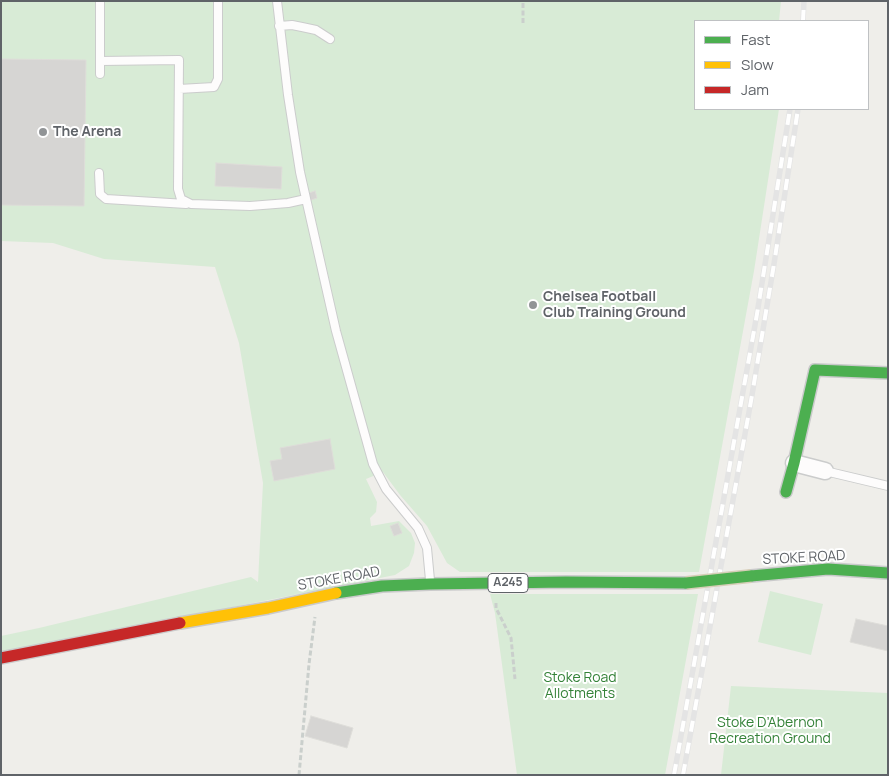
<!DOCTYPE html>
<html>
<head>
<meta charset="utf-8">
<style>
	body { margin:0 }
	#map { position:relative; width:889px; height:776px; overflow:hidden; background:#efeeea; font-family:Manrope,sans-serif }
	canvas { display:block }
	.frame { position:absolute; inset:0; border:2px solid #5f6368; pointer-events:none }
	.legend { position:absolute; left:694px; top:20px; width:175px; height:90px; box-sizing:border-box; background:#fff; border:1px solid #bfc1c3; margin:0; padding:6px 9px; list-style:none; font-size:15px; color:#5f6368 }
	.legend li { display:flex; align-items:center; gap:10px; height:25px }
	.legend b { width:25px; border:1px solid #bfc1c3 }
</style>
</head>
<body>
<div id="map">
<canvas width="889" height="776"></canvas>
<div class="frame"></div>
<ul class="legend">
<li><b style="height:6px;background:#4caf50"></b>Fast</li>
<li><b style="height:6px;background:#ffc107"></b>Slow</li>
<li><b style="height:6px;background:#c62828"></b>Jam</li>
</ul>
</div>
<script>
const ctx = document.querySelector('canvas').getContext('2d');
ctx.lineJoin = 'round';
function fillPath(path, color) { ctx.fillStyle = color; ctx.fill(path, 'evenodd'); }
const poly = rows => new Path2D(rows.map(r => 'M' + r).join(''));
function strokePath(path, color, width, dash) { ctx.strokeStyle = color; ctx.lineWidth = width; ctx.lineCap = dash ? 'butt' : 'round'; ctx.setLineDash(dash || []); ctx.stroke(path); }
function drawText(font, color, halo, rows, align = 'center') {
  ctx.font = font + ' Manrope,sans-serif'; ctx.lineWidth = 4; ctx.setLineDash([]); ctx.textBaseline = 'middle'; ctx.strokeStyle = halo; ctx.fillStyle = color; for (const [text, x, y, turn = 0] of rows) {
    ctx.save(); ctx.translate(x, y); ctx.rotate((+turn || 0) * Math.PI / 180); ctx.textAlign = isNaN(turn) ? turn : align; if (halo) ctx.strokeText(text, 0, 0); ctx.fillText(text, 0, 0); ctx.restore();
  }
}
const green = poly([
	[1,1,781,1,779,21,695,21,695,109,779,109,754,271,699,572,460,572,447,563,427,526,400,495,383,472,366,479,377,502,376,512,370,518,371,526,399,521,411,533,415,543,414,553,409,566,395,575,1,653,1,636,39,628,251,577,258,582,263,483,239,343,215,267,104,259,53,243,1,241],
	[770,591,823,604,811,655,758,642],
	[490,594,698,594,665,775,517,775,495,613],
	[731,686,888,693,888,775,721,775]
]);
const building = poly([
	[1,59,86,60,84,206,1,205,1,59],
	[216,163,282,167,281,189,215,186,216,163],
	[315,191,317,198,311,200,309,193,315,191],
	[330,439,335,469,274,481,270,461,282,459,280,448,330,439],
	[398,523,402,533,394,536,390,526,398,523],
	[856,619,888,626,888,651,850,642,856,619],
	[311,716,353,728,347,748,305,736,311,716]
]);
const path = poly([
	[523,23,523,1],
	[496,603,496,608,511,638,515,679],
	[299,775,309,664,315,617]
]);
const lane = poly([
	[100,1,100,61,179,60,178,189,181,199,191,204,250,206,288,203,306,199],
	[277,1,288,95,300,172,336,331,373,464,386,489,418,528,427,548,430,580],
	[279,26,292,25,302,27,316,30,330,39],
	[100,61,100,74],
	[179,89,214,87,218,79,218,1],
	[99,173,100,194,106,199,186,204],
	[825,471,888,486]
]);
const street = poly([
	[794,463,825,471]
]);
const fast = poly([
	[786,492,794,463,815,370,888,373],
	[751,576,828,569,888,573],
	[336,593,382,586,430,584,566,582,686,583]
]);
const slow = poly([
	[180,623,268,608,336,593]
]);
const jam = poly([
	[1,658,180,623]
]);
const rail = poly([
	[803,21,804,1],
	[674,775,757,314,790,109],
	[683,775,751,401,774,264,798,109]
]);
const fastBridge = poly([
	[686,583,751,576]
]);
const markers = [
	[43,132,5,"#919496"],
	[533,305,5,"#919496"]
];
const shields = [
	[508,583,40]
];
const shieldNames = [
	["A245",508,583]
];
const poiNames = [
	["The Arena",53,132],
	["Chelsea Football",543,297],
	["Club Training Ground",543,313]
];
const streetNames = [
	["STOKE ROAD",804,558,-3],
	["STOKE ROAD",339,579,-10]
];
const parkNames = [
	["Stoke Road",580,678],
	["Allotments",580,694],
	["Stoke D’Abernon",770,723],
	["Recreation Ground",770,739]
];
fillPath(green, '#d8ebd6');
fillPath(building, '#d6d5d3');
strokePath(building, '#deddd9', 1);
strokePath(lane, '#cbcccc', 10);
strokePath(street, '#cbcccc', 19);
strokePath(fast, '#cacacb', 14);
strokePath(slow, '#cacacb', 14);
strokePath(jam, '#cacacb', 14);
strokePath(path, '#cacfcc', 3, [5, 2.5]);
strokePath(lane, '#fdfcfc', 8);
strokePath(street, '#fdfcfc', 16);
strokePath(fast, '#4caf50', 11);
strokePath(slow, '#ffc107', 11);
strokePath(jam, '#c62828', 11);
strokePath(rail, '#e4e4e4', 5.5);
strokePath(rail, '#fff', 4, [11]);
strokePath(fastBridge, '#d7ceb8', 14, []);
strokePath(fastBridge, '#4caf50', 11);
for (const [x, y, r, color] of markers) { const dot = new Path2D(); dot.arc(x, y, r, 0, 2 * Math.PI); ctx.fillStyle = color; ctx.fill(dot); strokePath(dot, '#fff', 2); }
for (const [x, y, w] of shields) { const box = new Path2D(); box.roundRect(x - w / 2, y - 9.5, w, 19, 4); ctx.fillStyle = '#fff'; ctx.fill(box); strokePath(box, '#5f6368', 1); }
drawText('bold 12px', '#5f6368', null, shieldNames);
drawText('bold 14px', '#5f6368', '#fff', poiNames, 'left');
drawText('14px', '#5f6368', '#fff', streetNames);
drawText('14px', '#348238', '#fff', parkNames);
</script>
</body>
</html>
